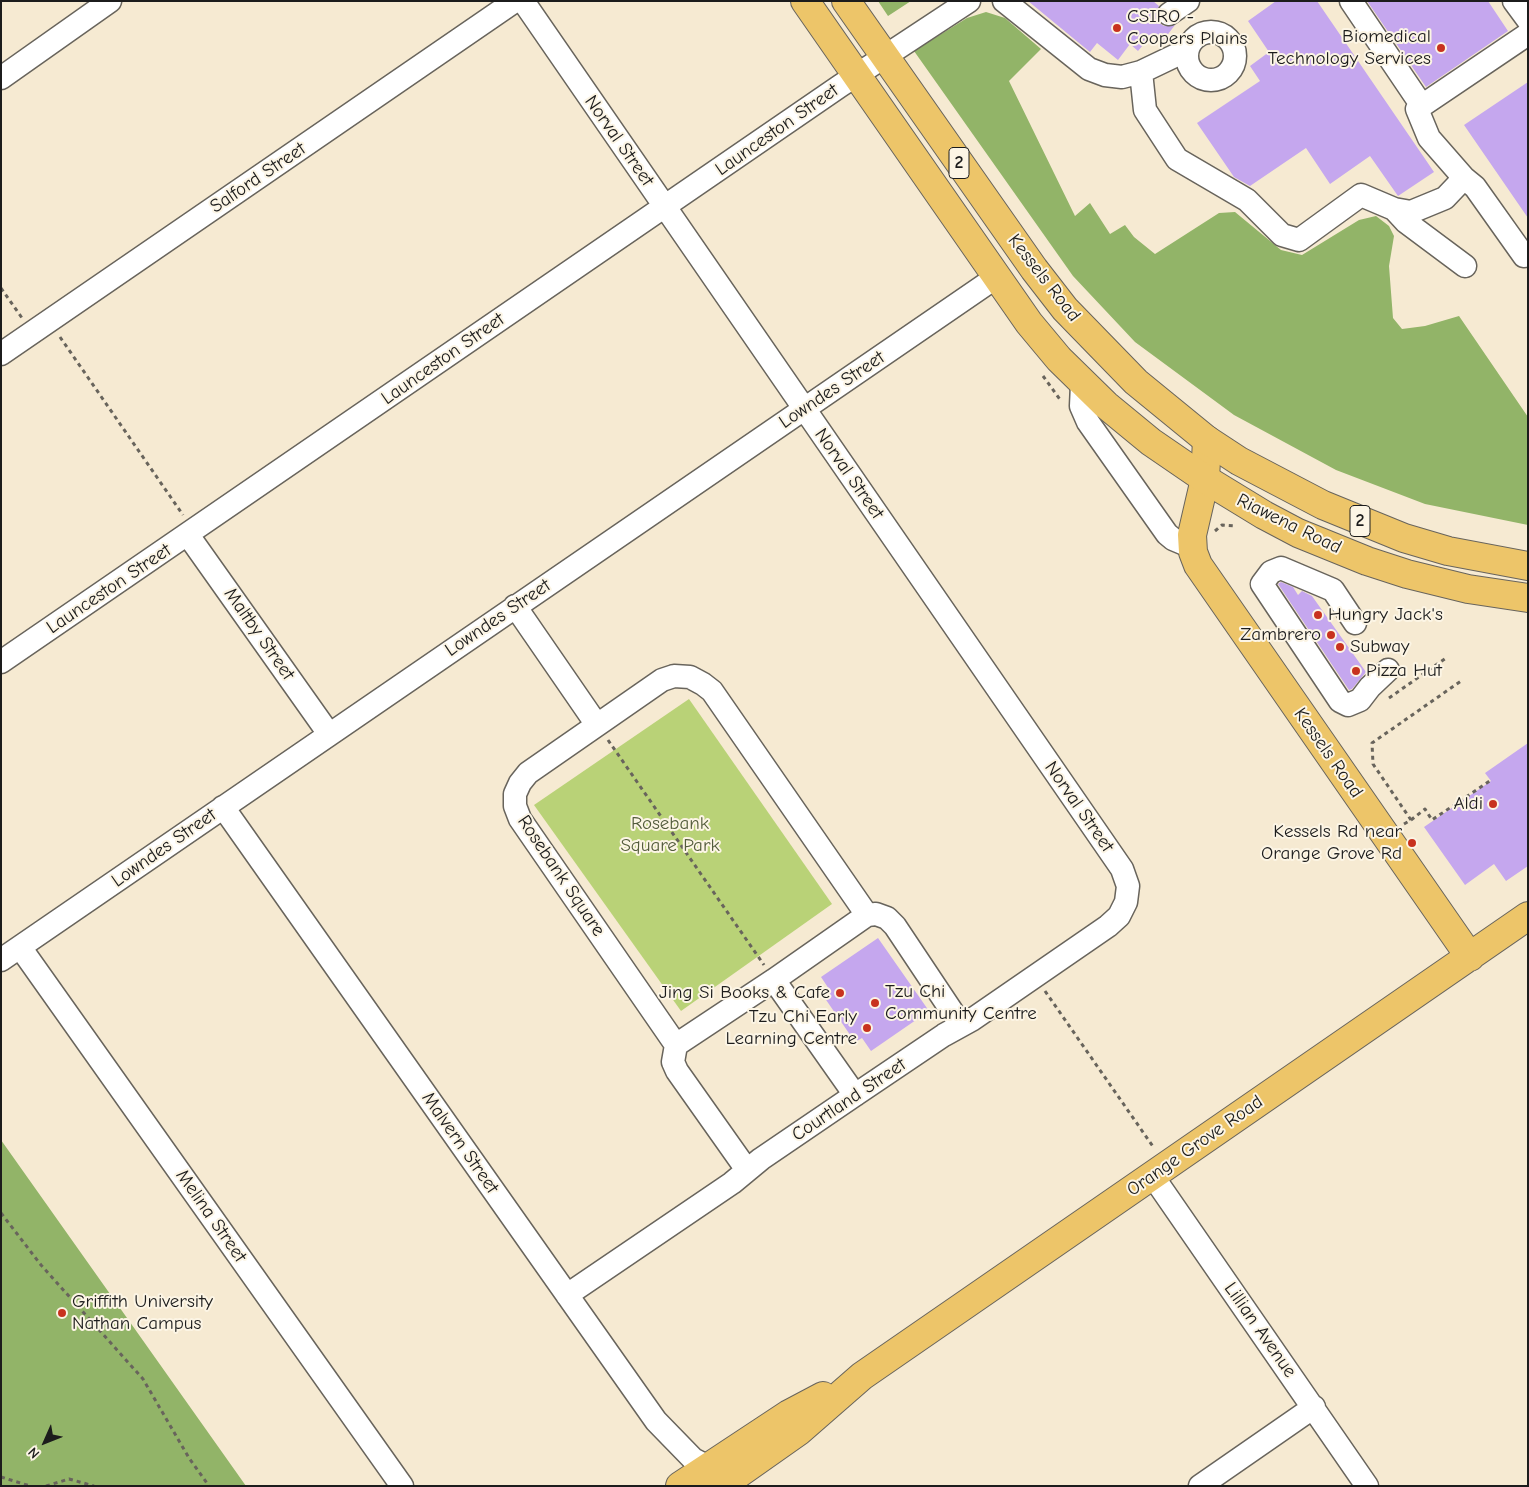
<!DOCTYPE html>
<html>
<head>
<meta charset="utf-8">
<style>
	body { margin:0 }
	#map { position:relative; width:1529px; height:1487px; overflow:hidden; background:#f6ead2; font-family:"Comic Neue",sans-serif }
	canvas { display:block }
	.frame { position:absolute; inset:0; border:2px solid #1c1c1c; pointer-events:none }
	.north { position:absolute; left:20px; top:1417px; width:50px; height:50px; -webkit-text-stroke:4px #fcf5e5; paint-order:stroke; rotate:226deg; font-size:14px; font-weight:700; line-height:20px; text-align:center; color:#1c1c1c }
	.north::after { content:''; display:block; margin:auto; width:18px; height:22px; background:#1c1c1c; clip-path:polygon(50% 0,100% 100%,50% 72%,0 100%) }
</style>
</head>
<body>
<div id="map">
<canvas width="1529" height="1487"></canvas>
<div class="frame"></div>
<div class="north">N</div>
</div>
<script>
const ctx = document.querySelector('canvas').getContext('2d');
ctx.lineJoin = 'round';
function fillPath(path, color) { ctx.fillStyle = color; ctx.fill(path, 'evenodd'); }
const poly = rows => new Path2D(rows.map(r => 'M' + r).join(''));
function strokePath(path, color, width, dash) { ctx.strokeStyle = color; ctx.lineWidth = width; ctx.lineCap = dash ? 'butt' : 'round'; ctx.setLineDash(dash || []); ctx.stroke(path); }
function drawText(font, color, halo, rows, align = 'center') {
  ctx.font = font + ' "Comic Neue",sans-serif'; ctx.lineWidth = 4; ctx.setLineDash([]); ctx.textBaseline = 'middle'; ctx.strokeStyle = halo; ctx.fillStyle = color; for (const [text, x, y, turn = 0] of rows) {
    ctx.save(); ctx.translate(x, y); ctx.rotate((+turn || 0) * Math.PI / 180); ctx.textAlign = isNaN(turn) ? turn : align; if (halo) ctx.strokeText(text, 0, 0); ctx.fillText(text, 0, 0); ctx.restore();
  }
}
const green = poly([
	[689,699,832,904,681,1011,534,805]
]);
const forest = poly([
	[878,1,911,1,888,16],
	[986,12,1005,18,1041,49,1009,81,1075,216,1090,203,1110,234,1125,225,1134,237,1155,254,1219,213,1235,212,1281,250,1302,255,1359,220,1376,216,1389,226,1394,236,1389,266,1393,318,1402,329,1425,326,1459,316,1528,417,1528,525,1425,504,1336,470,1234,415,1135,342,1073,276,914,51,967,18],
	[1,1140,246,1486,1,1486]
]);
const building = poly([
	[1028,1,1153,1,1159,6,1156,15,1158,22,1164,26,1175,25,1162,42,1152,34,1138,51,1130,44,1118,60,1097,43,1090,52],
	[1276,1,1317,1,1434,172,1398,196,1370,156,1330,184,1306,148,1250,186,1234,177,1197,123,1260,81,1250,66,1269,52,1248,21],
	[1367,1,1488,1,1508,31,1426,87],
	[1528,82,1528,218,1464,125],
	[1281,582,1293,587,1298,595,1302,591,1312,596,1366,672,1352,689,1349,690,1278,584],
	[1528,743,1528,866,1506,881,1494,864,1465,885,1424,827,1491,781,1485,773],
	[878,938,929,1011,871,1051,862,1038,855,1042,822,994,829,989,821,977]
]);
const path = poly([
	[1,288,22,318],
	[60,337,183,515],
	[1043,376,1061,401],
	[1215,531,1222,525,1236,526],
	[1389,698,1446,658],
	[608,740,764,965],
	[1411,820,1425,809,1432,820,1491,780],
	[1404,824,1411,820,1373,764,1372,743,1461,681],
	[1045,991,1154,1148],
	[1,1213,41,1265,143,1379,189,1458,209,1486],
	[1,1477,30,1486],
	[46,1486,69,1479,94,1486]
]);
const minor = poly([
	[523,1,1122,869,1128,886,1126,902,1119,916,1108,926,973,1019,944,1035,855,1095,761,1159,732,1183,567,1295],
	[1004,1,1089,69,1105,75,1122,77,1141,72,1187,50],
	[1351,1,1422,106],
	[1514,1,1528,20],
	[1169,14,1188,1],
	'1187 56a24 24 0 1 1 48 0a24 24 0 1 1-48 0Z',
	[1141,72,1145,110,1177,159,1247,200,1282,235,1299,240,1361,195,1394,209,1411,212,1445,198,1464,178,1429,138,1417,109,1528,34],
	[1,78,110,1],
	[1464,178,1475,187,1524,256],
	[1394,209,1406,222,1465,266],
	[1,354,515,1],
	[1082,384,1081,406,1088,422,1167,534,1173,539,1192,547],
	[188,535,329,734],
	[515,606,597,725],
	[1355,623,1333,590,1281,568,1271,572,1262,584,1340,701,1348,705,1360,700,1370,687,1388,670],
	[1,662,840,86,969,1],
	[674,676,690,677,703,684,712,691,867,915,774,980,676,1045,520,819,515,806,515,794,520,783,528,773,662,680,674,676],
	[223,807,656,1421,693,1459,722,1474],
	[867,915,876,914,887,918,895,926,961,1025],
	[20,947,402,1486],
	[1,960,995,278],
	[774,980,855,1095],
	[676,1045,673,1062,677,1071,747,1170],
	[1152,1175,1367,1486],
	[1200,1486,1314,1407]
]);
const major = poly([
	[1207,440,1205,479,1192,535,1193,552,1198,565,1470,957],
	[680,1486,789,1414,823,1396],
	[721,1486,799,1431,862,1376,1528,916]
]);
const highway = poly([
	[805,1,1029,323,1059,359,1106,405,1151,442,1205,479,1264,515,1298,533,1367,561,1407,574,1468,589,1528,598],
	[846,1,1034,269,1065,309,1136,382,1207,440,1239,461,1323,505,1404,538,1448,551,1528,566]
]);
const markers = [
	[1117,28,5,"#c8321e"],
	[1441,48,5,"#c8321e"],
	[1318,615,5,"#c8321e"],
	[1331,635,5,"#c8321e"],
	[1340,647,5,"#c8321e"],
	[1356,671,5,"#c8321e"],
	[1493,804,5,"#c8321e"],
	[1412,843,5,"#c8321e"],
	[840,993,5,"#c8321e"],
	[875,1003,5,"#c8321e"],
	[867,1028,5,"#c8321e"],
	[62,1313,5,"#c8321e"]
];
const shields = [
	[959,163,20],
	[1360,521,20]
];
const shieldNames = [
	["2",959,163],
	["2",1360,521]
];
const poiNames = [
	["CSIRO -",1127,17],
	["Coopers Plains",1127,39],
	["Biomedical",1431,37,"right"],
	["Technology Services",1431,59,"right"],
	["Hungry Jack's",1328,615],
	["Zambrero",1321,635,"right"],
	["Subway",1350,647],
	["Pizza Hut",1366,671],
	["Aldi",1483,804,"right"],
	["Kessels Rd near",1402,832,"right"],
	["Orange Grove Rd",1402,854,"right"],
	["Tzu Chi",885,992],
	["Community Centre",885,1014],
	["Jing Si Books & Cafe",830,993,"right"],
	["Tzu Chi Early",857,1017,"right"],
	["Learning Centre",857,1039,"right"],
	["Griffith University",72,1302],
	["Nathan Campus",72,1324]
];
const streetNames = [
	["Launceston Street",777,130,-35],
	["Norval Street",619,141,55],
	["Salford Street",258,178,-34],
	["Kessels Road",1044,278,52],
	["Launceston Street",443,359,-35],
	["Lowndes Street",832,390,-34],
	["Norval Street",849,474,55],
	["Riawena Road",1289,524,26],
	["Launceston Street",109,589,-34],
	["Lowndes Street",498,618,-34],
	["Maltby Street",259,634,55],
	["Kessels Road",1328,753,55],
	["Norval Street",1079,807,55],
	["Lowndes Street",164,848,-35],
	["Rosebank Square",561,876,56],
	["Courtland Street",849,1100,-34],
	["Malvern Street",460,1143,55],
	["Orange Grove Road",1195,1146,-35],
	["Melina Street",211,1216,55],
	["Lillian Avenue",1260,1330,55]
];
const parkNames = [
	["Rosebank",670,824],
	["Square Park",670,846]
];
fillPath(green, '#b9d277');
fillPath(forest, '#92b468');
fillPath(building, '#c5a7ee');
strokePath(minor, '#68645c', 25);
strokePath(major, '#68645c', 30);
strokePath(highway, '#68645c', 30);
strokePath(path, '#68645c', 3, [4, 4]);
strokePath(minor, '#fff', 22);
strokePath(major, '#edc569', 28);
strokePath(highway, '#edc569', 28);
for (const [x, y, r, color] of markers) { const dot = new Path2D(); dot.arc(x, y, r, 0, 2 * Math.PI); ctx.fillStyle = color; ctx.fill(dot); strokePath(dot, '#fcf5e5', 2); }
for (const [x, y, w] of shields) { const box = new Path2D(); box.roundRect(x - w / 2, y - 15.5, w, 31, 4); ctx.fillStyle = '#fcf5e5'; ctx.fill(box); strokePath(box, '#1c1c1c', 1); }
drawText('bold 18px', '#1c1c1c', null, shieldNames);
drawText('19px', '#1c1c1c', '#fcf5e5', poiNames, 'left');
drawText('19px', '#1c1c1c', '#fcf5e5', streetNames);
drawText('19px', '#535c3c', '#fcf5e5', parkNames);
</script>
</body>
</html>
